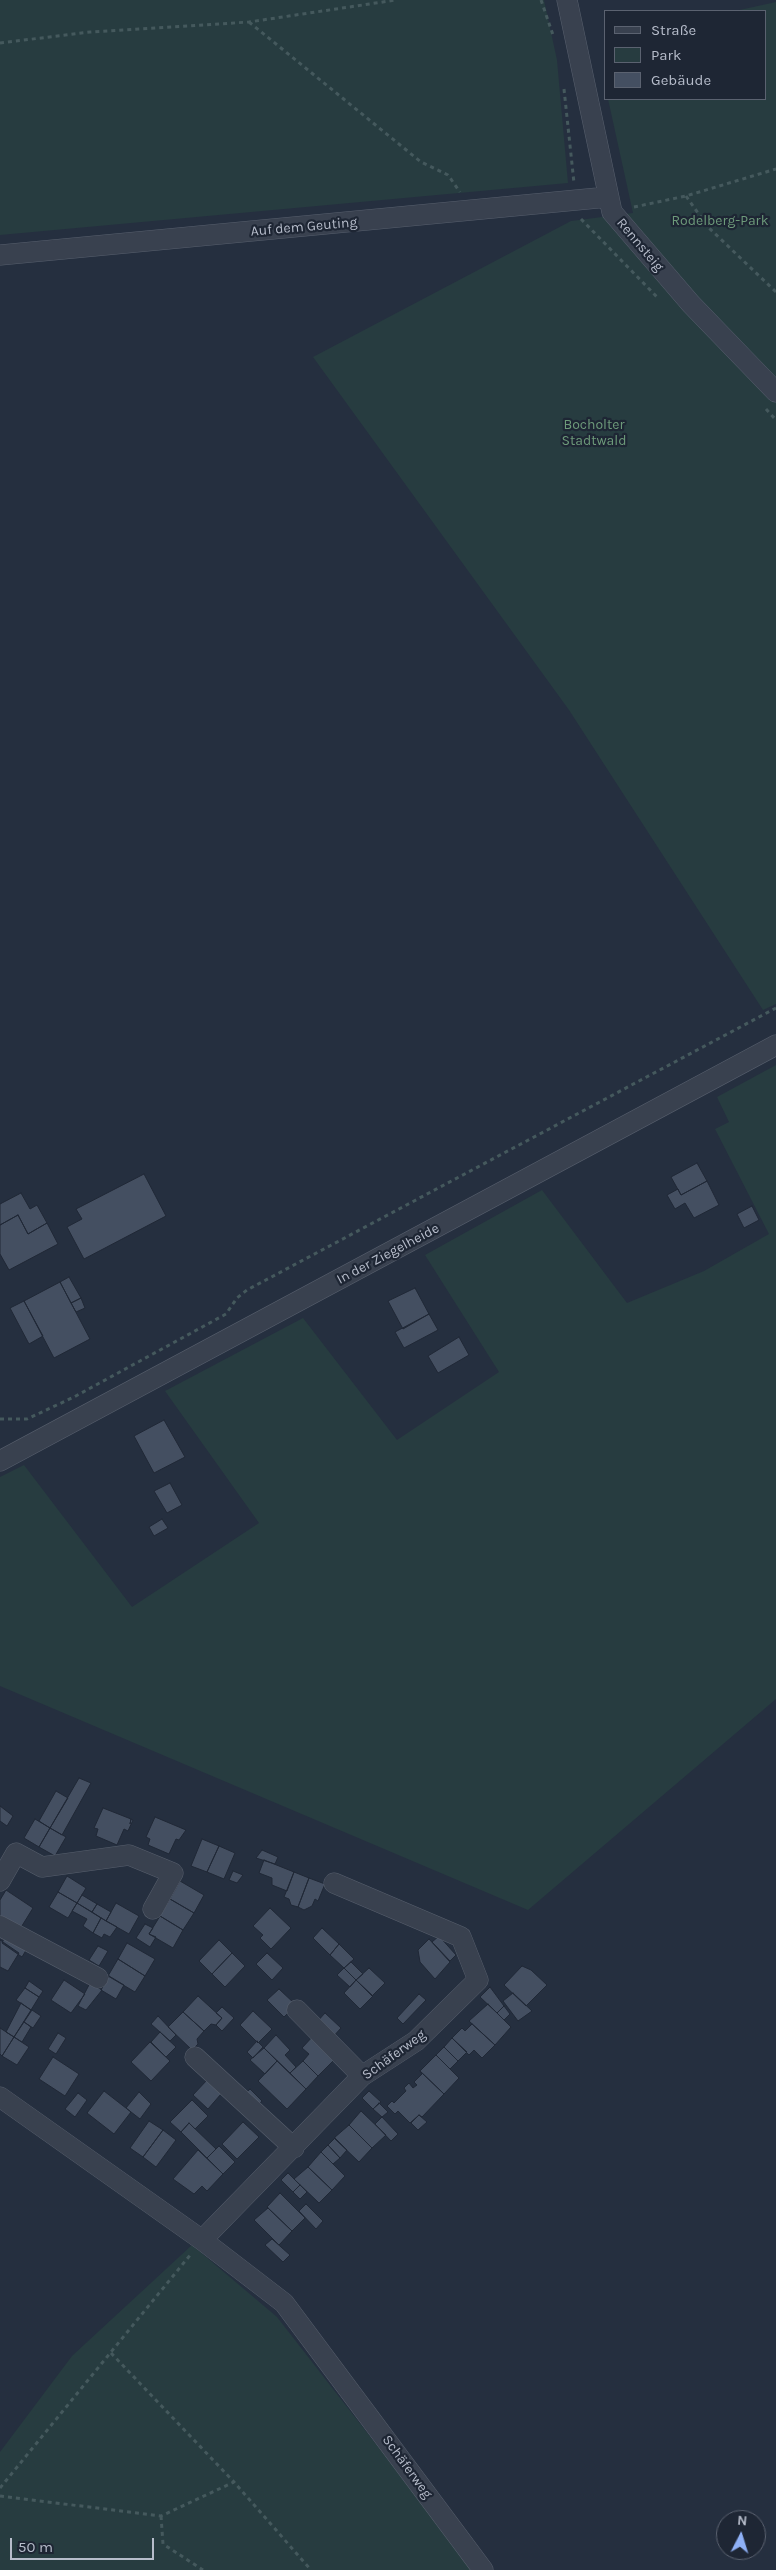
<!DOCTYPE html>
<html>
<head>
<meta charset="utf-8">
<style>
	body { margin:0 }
	#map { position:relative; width:776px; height:2570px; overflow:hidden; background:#252f3f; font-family:Karla,sans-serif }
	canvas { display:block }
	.legend { position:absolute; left:604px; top:10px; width:162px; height:90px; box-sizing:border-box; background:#1e2634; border:1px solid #5b6270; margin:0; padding:6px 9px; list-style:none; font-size:15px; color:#b6bcca }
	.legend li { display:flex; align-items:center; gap:10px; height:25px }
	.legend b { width:25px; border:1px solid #5b6270 }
	.north { position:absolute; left:716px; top:2510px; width:50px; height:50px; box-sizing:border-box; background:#1e2634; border:1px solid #5b6270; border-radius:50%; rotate:5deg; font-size:14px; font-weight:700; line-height:20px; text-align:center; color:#b6bcca }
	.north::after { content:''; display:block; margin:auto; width:18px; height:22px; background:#8eb0f6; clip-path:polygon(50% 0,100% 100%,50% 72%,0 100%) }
	.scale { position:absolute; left:10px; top:2538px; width:144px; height:22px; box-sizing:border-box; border:2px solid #b6bcca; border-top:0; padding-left:6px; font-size:15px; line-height:18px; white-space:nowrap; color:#b6bcca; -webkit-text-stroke:4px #1e2634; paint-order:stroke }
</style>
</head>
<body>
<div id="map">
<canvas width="776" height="2570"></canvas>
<ul class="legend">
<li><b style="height:6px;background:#39414f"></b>Straße</li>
<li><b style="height:14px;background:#273c40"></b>Park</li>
<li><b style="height:14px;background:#444f61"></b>Gebäude</li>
</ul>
<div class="north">N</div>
<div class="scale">50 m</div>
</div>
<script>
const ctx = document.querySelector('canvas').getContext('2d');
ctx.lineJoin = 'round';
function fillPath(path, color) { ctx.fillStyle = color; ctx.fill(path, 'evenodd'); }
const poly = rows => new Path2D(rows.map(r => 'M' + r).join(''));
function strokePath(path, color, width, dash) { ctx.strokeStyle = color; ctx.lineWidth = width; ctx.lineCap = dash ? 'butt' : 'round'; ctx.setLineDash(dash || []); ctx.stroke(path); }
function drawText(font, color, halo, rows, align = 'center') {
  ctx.font = font + ' Karla,sans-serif'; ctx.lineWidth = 4.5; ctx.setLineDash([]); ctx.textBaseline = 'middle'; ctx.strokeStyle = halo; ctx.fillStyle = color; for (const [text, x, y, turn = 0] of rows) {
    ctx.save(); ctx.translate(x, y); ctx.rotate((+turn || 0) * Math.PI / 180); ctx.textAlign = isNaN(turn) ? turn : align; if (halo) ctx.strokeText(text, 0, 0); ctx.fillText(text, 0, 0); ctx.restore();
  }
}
const green = poly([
	[0,0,544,0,557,60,568,183,0,235],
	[776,2,776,1004,763,1010,569,710,313,357,571,221,633,213,608,99,765,99,765,11,735,11],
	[776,1065,776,1699,528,1910,0,1686,0,1477,24,1465,132,1607,259,1523,165,1391,303,1318,397,1440,499,1372,425,1255,542,1190,627,1303,704,1271,769,1234,715,1129,729,1122,717,1097],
	[192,2245,277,2317,474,2570,0,2570,0,2452,72,2356]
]);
const building = poly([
	[697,1163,707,1181,681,1195,671,1177,697,1163],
	[144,1174,166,1216,84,1259,67,1227,82,1219,76,1209,144,1174],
	[707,1181,719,1205,694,1218,685,1203,675,1209,667,1195,678,1189,681,1195,707,1181],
	[21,1193,30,1209,37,1205,47,1223,28,1234,18,1215,0,1225,0,1204,21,1193],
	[752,1206,759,1220,744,1228,737,1214,752,1206],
	[18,1215,28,1234,47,1223,58,1244,9,1270,0,1254,0,1225,18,1215],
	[69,1277,81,1298,71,1303,60,1282,69,1277],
	[60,1282,90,1339,54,1358,24,1301,60,1282],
	[415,1288,429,1314,403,1329,388,1301,415,1288],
	[81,1298,85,1308,76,1312,71,1303,81,1298],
	[24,1301,43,1336,29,1344,10,1308,24,1301],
	[429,1314,438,1330,404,1348,395,1332,429,1314],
	[459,1337,469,1355,438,1373,428,1356,459,1337],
	[164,1420,185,1457,154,1473,134,1436,164,1420],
	[170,1483,182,1505,167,1513,154,1491,170,1483],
	[162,1519,168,1528,154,1536,149,1527,162,1519],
	[79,1778,91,1783,62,1835,50,1828,79,1778],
	[56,1791,68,1798,50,1828,39,1821,56,1791],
	[0,1806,13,1816,7,1826,0,1821,0,1806],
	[103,1808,131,1819,130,1824,131,1819,133,1820,128,1831,124,1829,117,1845,96,1836,98,1829,94,1828,103,1808],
	[155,1817,186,1830,179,1840,176,1839,169,1854,148,1845,150,1839,146,1837,155,1817],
	[35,1819,50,1828,39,1847,24,1838,35,1819],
	[50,1828,66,1837,55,1856,39,1847,50,1828],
	[202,1839,219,1846,207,1872,191,1866,202,1839],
	[219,1846,235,1853,224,1879,207,1872,219,1846],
	[262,1850,278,1857,275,1864,256,1858,262,1850],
	[264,1860,294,1872,287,1891,272,1885,272,1878,259,1873,264,1860],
	[233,1871,243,1875,237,1883,229,1880,233,1871],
	[294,1872,309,1878,298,1907,291,1905,289,1899,284,1897,294,1872],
	[67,1876,86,1888,77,1903,58,1892,67,1876],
	[309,1878,325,1884,318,1901,315,1899,312,1906,304,1910,298,1907,309,1878],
	[180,1881,204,1895,194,1913,170,1899,180,1881],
	[6,1890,33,1908,20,1929,0,1917,0,1900,6,1890],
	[58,1892,77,1903,68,1918,49,1907,58,1892],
	[82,1895,97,1904,92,1912,77,1903,82,1895],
	[170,1899,194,1913,183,1930,160,1916,170,1899],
	[77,1903,101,1918,93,1933,83,1926,87,1919,72,1911,77,1903],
	[116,1903,139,1916,129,1934,106,1921,116,1903],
	[97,1904,111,1912,106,1921,92,1912,97,1904],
	[270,1908,291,1928,271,1949,260,1938,263,1935,253,1926,270,1908],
	[160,1916,183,1930,173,1948,149,1934,160,1916],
	[101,1918,117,1927,110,1937,104,1934,102,1938,93,1933,101,1918],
	[145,1924,153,1928,149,1934,156,1937,150,1947,136,1938,145,1924],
	[322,1928,339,1944,330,1955,313,1938,322,1928],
	[6,1934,28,1947,22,1957,2,1943,6,1934],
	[439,1936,456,1955,450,1961,432,1942,439,1936],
	[429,1939,450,1962,435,1979,420,1962,418,1950,429,1939],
	[0,1940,19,1953,8,1971,0,1967,0,1940],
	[219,1940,232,1953,212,1974,199,1961,219,1940],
	[127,1943,155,1959,145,1976,118,1959,127,1943],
	[339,1944,354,1959,344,1968,330,1955,339,1944],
	[98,1946,108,1951,99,1966,89,1960,98,1946],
	[232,1953,245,1966,225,1987,212,1974,232,1953],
	[267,1953,283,1968,272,1980,256,1964,267,1953],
	[118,1959,145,1976,135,1992,108,1976,118,1959],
	[351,1962,363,1974,356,1980,344,1968,351,1962],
	[522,1966,531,1970,547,1985,526,2006,504,1985,522,1966],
	[344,1968,356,1980,350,1987,337,1975,344,1968],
	[369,1968,385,1983,372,1996,356,1980,369,1968],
	[109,1976,124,1985,116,1999,101,1990,109,1976],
	[64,1980,85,1994,71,2013,51,2000,64,1980],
	[356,1980,373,1996,360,2009,344,1993,356,1980],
	[29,1981,43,1991,39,1997,25,1988,29,1981],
	[90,1983,102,1990,86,2010,78,2006,90,1983],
	[490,1987,504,2006,497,2013,480,1997,490,1987],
	[25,1988,39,1997,31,2010,16,2000,25,1988],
	[279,1989,296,2005,284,2017,267,2000,279,1989],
	[513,1993,532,2011,518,2021,503,2001,513,1993],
	[419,1994,426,2000,403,2024,397,2018,419,1994],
	[198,1996,222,2018,216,2025,211,2024,204,2031,183,2012,198,1996],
	[21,2003,31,2010,14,2037,6,2032,21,2003],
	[488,2004,511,2027,495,2045,469,2021,488,2004],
	[504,2006,510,2014,504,2020,497,2013,504,2006],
	[222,2007,234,2018,222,2031,216,2025,222,2018,216,2013,222,2007],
	[32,2010,41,2016,33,2028,24,2022,32,2010],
	[253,2011,272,2029,258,2043,240,2025,253,2011],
	[183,2012,204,2031,197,2039,198,2044,192,2050,168,2027,183,2012],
	[325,2013,341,2028,332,2038,316,2023,325,2013],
	[158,2016,176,2035,170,2041,151,2024,158,2016],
	[24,2022,31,2027,22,2042,14,2037,24,2022],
	[472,2024,495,2045,482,2058,474,2050,469,2055,452,2038,462,2028,465,2031,472,2024],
	[0,2028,14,2037,2,2056,0,2054,0,2028],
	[160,2032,176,2047,166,2057,151,2042,160,2032],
	[58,2033,66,2038,56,2054,48,2049,58,2033],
	[276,2035,290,2050,285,2055,296,2067,290,2073,264,2048,276,2035],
	[314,2035,337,2057,318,2076,303,2061,309,2054,302,2048,314,2035],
	[14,2037,29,2047,17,2065,2,2056,14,2037],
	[452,2038,467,2052,458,2061,444,2047,452,2038],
	[257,2041,263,2047,253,2058,247,2052,257,2041],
	[150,2042,170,2061,151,2081,131,2062,150,2042],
	[444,2047,458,2061,450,2069,436,2055,444,2047],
	[264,2048,277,2061,265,2074,250,2060,264,2048],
	[436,2055,459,2078,444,2094,420,2071,436,2055],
	[53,2057,79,2074,65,2096,39,2079,53,2057],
	[277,2061,306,2089,287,2109,258,2081,277,2061],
	[303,2061,318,2076,306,2089,290,2073,303,2061],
	[420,2071,444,2094,422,2117,419,2115,410,2123,398,2111,395,2114,387,2106,392,2101,394,2103,406,2091,404,2088,409,2083,413,2088,417,2085,414,2082,422,2074,420,2071],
	[207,2080,221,2094,208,2109,193,2095,207,2080],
	[250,2089,262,2101,257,2107,244,2095,250,2089],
	[104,2091,131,2112,114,2134,87,2113,104,2091],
	[369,2091,381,2102,373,2109,362,2098,369,2091],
	[139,2092,151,2104,140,2119,126,2108,139,2092],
	[78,2093,87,2100,75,2117,65,2109,78,2093],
	[192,2100,208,2116,195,2129,189,2123,181,2132,170,2122,192,2100],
	[379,2103,388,2112,382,2117,373,2109,379,2103],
	[361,2111,386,2135,372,2148,349,2125,361,2111],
	[419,2115,427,2122,418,2130,411,2123,419,2115],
	[382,2117,398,2134,391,2141,375,2124,382,2117],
	[149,2121,163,2130,143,2157,130,2148,149,2121],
	[243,2122,259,2137,237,2159,222,2144,243,2122],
	[189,2123,216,2149,207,2158,181,2132,189,2123],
	[349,2125,372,2148,359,2162,334,2138,349,2125],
	[163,2130,176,2140,156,2167,143,2157,163,2130],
	[335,2138,347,2150,340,2158,328,2145,335,2138],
	[328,2145,340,2158,333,2164,321,2152,328,2145],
	[219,2146,235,2162,223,2174,207,2158,219,2146],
	[198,2150,223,2174,207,2191,202,2186,194,2194,173,2179,198,2150],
	[321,2152,345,2176,332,2190,308,2167,321,2152],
	[308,2167,332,2190,319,2203,294,2179,308,2167],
	[288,2173,300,2185,293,2192,281,2180,288,2173],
	[300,2185,307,2192,300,2199,293,2192,300,2185],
	[280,2193,305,2218,292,2231,267,2207,280,2193],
	[306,2204,323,2221,316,2229,299,2211,306,2204],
	[268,2208,292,2231,279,2245,254,2220,268,2208],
	[272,2239,290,2255,283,2262,265,2245,272,2239]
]);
const path = poly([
	[541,0,553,35],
	[249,22,421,162,448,175,460,192],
	[0,43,90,32,249,22,396,0],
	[564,89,574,183],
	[686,196,708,227,776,292],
	[634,207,686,196,776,169],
	[581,219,657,297],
	[766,409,776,420],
	[0,1419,27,1419,74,1397,226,1314,237,1298,247,1290,776,1008],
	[111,2353,234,2482],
	[0,2488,191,2254],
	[0,2496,161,2516,234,2482,311,2570],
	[161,2516,163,2544,203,2570]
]);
const minor = poly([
	[567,0,612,212,691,304,776,392],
	[0,255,608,197],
	[0,1461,776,1045],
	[0,1881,16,1853,42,1867,129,1855,173,1873,153,1909],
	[0,1926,98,1978],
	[297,2010,362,2076],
	[195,2057,294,2148],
	[0,2097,202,2240,284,2303,483,2570],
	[202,2240,362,2076,416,2041,478,1980,461,1937,334,1883]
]);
const parkNames = [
	["Rodelberg-Park",720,221],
	["Bocholter",594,425],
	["Stadtwald",594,441]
];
const streetNames = [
	["Auf dem Geuting",304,227,-5],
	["Rennsteig",640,245,50],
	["In der Ziegelheide",388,1254,-28],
	["Schäferweg",394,2055,-36],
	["Schäferweg",407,2467,54]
];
fillPath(green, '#273c40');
fillPath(building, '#444f61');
strokePath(building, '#202836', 1);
strokePath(minor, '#575f6d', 21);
strokePath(path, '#45595d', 3, [4, 4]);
strokePath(minor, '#39414f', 20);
drawText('14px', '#6d9a7a', '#1e2634', parkNames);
drawText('14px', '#b6bcca', '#1e2634', streetNames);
</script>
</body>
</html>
